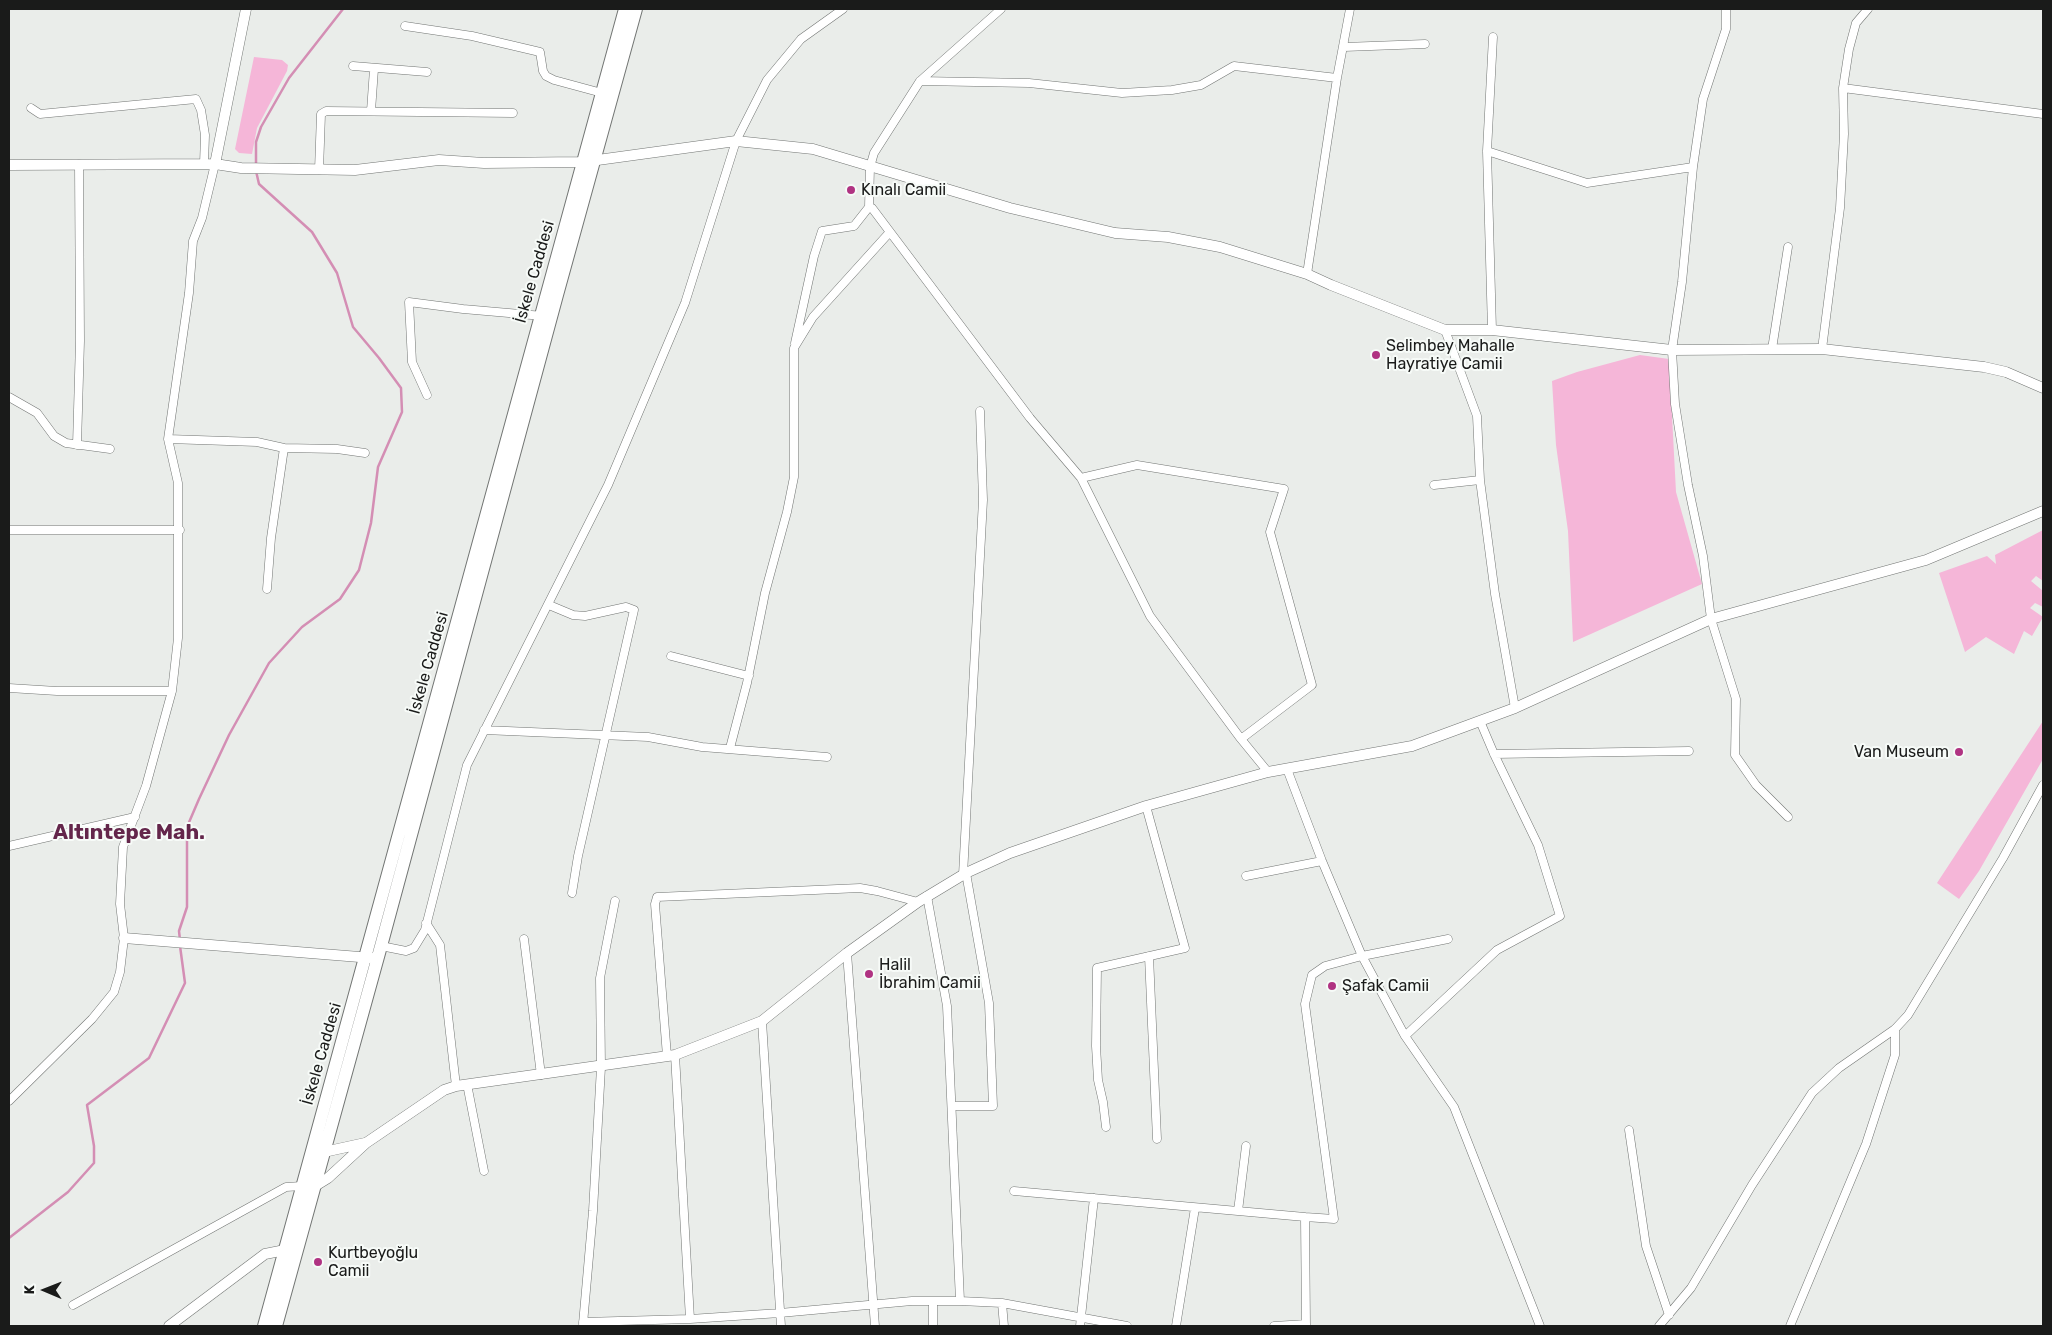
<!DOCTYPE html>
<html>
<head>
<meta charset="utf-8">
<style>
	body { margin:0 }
	#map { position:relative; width:2052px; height:1335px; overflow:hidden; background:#eaedea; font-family:Rubik,sans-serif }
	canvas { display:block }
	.frame { position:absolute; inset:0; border:10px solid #1a1b1a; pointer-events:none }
	.north { position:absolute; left:20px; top:1265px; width:50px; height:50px; -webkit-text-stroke:4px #f7fbf8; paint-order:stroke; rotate:271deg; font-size:14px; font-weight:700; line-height:20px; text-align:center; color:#1a1b1a }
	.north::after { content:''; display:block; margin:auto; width:18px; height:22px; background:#1a1b1a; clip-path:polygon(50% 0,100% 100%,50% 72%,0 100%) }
</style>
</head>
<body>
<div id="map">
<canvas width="2052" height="1335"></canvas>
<div class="frame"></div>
<div class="north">K</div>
</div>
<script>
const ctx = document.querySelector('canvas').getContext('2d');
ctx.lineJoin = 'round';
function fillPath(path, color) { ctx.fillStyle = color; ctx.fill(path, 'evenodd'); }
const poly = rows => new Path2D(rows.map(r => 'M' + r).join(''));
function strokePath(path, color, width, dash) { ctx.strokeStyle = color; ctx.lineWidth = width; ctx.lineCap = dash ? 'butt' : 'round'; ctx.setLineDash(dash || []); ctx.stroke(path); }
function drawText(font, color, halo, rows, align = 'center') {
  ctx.font = font + ' Rubik,sans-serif'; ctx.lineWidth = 4; ctx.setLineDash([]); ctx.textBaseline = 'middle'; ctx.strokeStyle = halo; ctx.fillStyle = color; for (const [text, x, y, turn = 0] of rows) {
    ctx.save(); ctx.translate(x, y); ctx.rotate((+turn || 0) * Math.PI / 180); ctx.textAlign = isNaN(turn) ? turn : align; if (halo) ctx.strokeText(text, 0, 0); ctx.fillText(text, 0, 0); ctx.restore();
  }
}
const green = poly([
	[254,57,282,60,288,65,287,71,257,128,252,154,239,153,235,149],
	[1640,355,1669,359,1676,492,1702,584,1573,642,1568,531,1556,445,1552,381,1577,372],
	[2043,530,2043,581,2036,576,2031,581,2043,591,2043,607,2035,603,2030,608,2043,617,2032,636,2024,631,2014,654,1986,637,1965,652,1939,573,1987,556,1996,564,1995,555],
	[2043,721,2043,759,1979,871,1959,899,1937,883]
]);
const stream = poly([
	[256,166,256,142,261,127,289,78,343,9],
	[180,940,179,931,187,907,187,827,199,799,229,735,269,663,302,627,340,599,359,570,371,523,378,467,402,412,401,388,379,358,353,327,337,273,312,232,259,184,256,171],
	[9,1238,68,1192,94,1163,94,1146,87,1105,149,1058,185,983,180,946]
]);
const minor = poly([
	[1001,9,920,81,874,153,870,167,869,207,872,208,1030,418,1081,478,1150,616,1241,739,1268,772],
	[1726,9,1726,29,1703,99,1693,167,1682,282,1672,350,1675,404,1688,485,1703,556,1711,619,1736,699,1735,755,1756,785,1788,817],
	[405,26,472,36,540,52,543,71,546,76,554,80,602,93],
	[1344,47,1425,44],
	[353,66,427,72],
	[920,81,1029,83,1122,93,1172,90,1201,85,1234,66,1337,78],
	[1843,88,2043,114],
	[31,108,40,114,196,99,201,110,205,135,204,164],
	[371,111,374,69],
	[1487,151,1587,183,1693,167],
	[319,170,321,114,326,111,513,113],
	[1307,274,1337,78,1350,9],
	[1445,330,1477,416,1480,480,1495,594,1515,708],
	[1492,330,1487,151,1493,37],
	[795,343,814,256,822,231,854,226,869,207],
	[1772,349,1788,247],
	[1822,349,1840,208,1844,134,1843,88,1849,49,1856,23,1868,9],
	[427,395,412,362,409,302,463,309,543,316],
	[9,397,37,413,54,436,66,443,110,449],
	[168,439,257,442,284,448,271,538,267,589],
	[77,445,80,341,79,164],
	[284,448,337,449,365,453],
	[1081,478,1137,465,1284,489,1270,532,1312,685,1241,739],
	[1434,485,1480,480],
	[9,530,180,530],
	[549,605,573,615,585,616,626,607,634,610,578,856,572,893],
	[671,656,749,676],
	[9,688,57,691,172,691],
	[484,730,648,737,702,747,827,757],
	[730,748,747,683,765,593,787,512,794,477,794,348,813,317,889,233],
	[1494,754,1689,751],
	[1287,769,1322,861,1362,956,1405,1036,1454,1107,1540,1326],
	[9,846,135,817],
	[963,875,983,500,980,411],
	[1246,876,1322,861],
	[426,923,440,945,456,1086],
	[524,939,541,1075],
	[381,946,406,951,414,948,425,930,467,765,608,485,685,303,736,141,767,80,801,39,843,9],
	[847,953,875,1326],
	[1149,956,1157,1139],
	[762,1021,781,1326],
	[1405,1036,1497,950,1560,916,1538,845,1494,754,1480,721],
	[675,1055,690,1319],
	[667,1056,655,904,657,897,860,888,877,891,918,902],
	[467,1084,484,1171],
	[9,1101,92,1019,114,992,120,972,124,938,120,904,123,847,146,786,172,691,178,638,178,483,168,439,189,293,193,241,202,218,215,164],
	[952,1106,993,1106,989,1003,966,873],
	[1106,1127,1103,1102,1098,1080,1096,1046,1097,968,1185,948,1146,806],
	[1629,1130,1646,1246,1669,1315],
	[1014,1191,1305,1217],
	[1238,1211,1246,1146],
	[960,1301,1002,1303,1127,1326],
	[1002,1303,1004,1326],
	[73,1305,286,1187,302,1186],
	[583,1322,690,1319,780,1313,912,1301,960,1301,947,1006,927,896],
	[583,1324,593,1211,601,1067,600,978,615,901],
	[933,1326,933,1301],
	[1080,1326,1094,1198],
	[1176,1326,1195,1208],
	[1274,1326,1306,1324],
	[1306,1326,1305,1217,1334,1219,1305,1004,1312,975,1325,966,1362,956,1448,939],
	[1659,1326,1691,1288,1752,1185,1812,1093,1839,1068,1895,1029,1908,1015,2003,858,2043,785],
	[1790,1326,1866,1144,1895,1055,1895,1029]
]);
const tertiary = poly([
	[215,164,246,9],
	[9,165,215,164,241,168,355,170,439,160,484,163,583,162,736,141,813,149,1010,208,1115,233,1168,237,1220,247,1307,274,1331,285,1445,330,1492,330,1672,350,1822,349,1984,367,2006,372,2043,388],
	[124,938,372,958],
	[324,1152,365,1143],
	[315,1186,328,1178,366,1143,444,1090,456,1086,675,1055,762,1021,847,953,918,902,966,873,1010,853,1146,806,1268,772,1412,746,1515,708,1711,619,1926,560,2043,511],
	[169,1326,265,1254,285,1250]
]);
const primary = poly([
	[264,1326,625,9],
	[276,1326,381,946,557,295,636,9]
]);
const markers = [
	[851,190,5,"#b03382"],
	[1376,355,5,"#b03382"],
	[1959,752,5,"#b03382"],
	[869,974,5,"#b03382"],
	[1332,986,5,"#b03382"],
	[318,1262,5,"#b03382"]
];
const poiNames = [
	["Kınalı Camii",861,190],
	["Selimbey Mahalle",1386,346],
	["Hayratiye Camii",1386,364],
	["Van Museum",1949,752,"right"],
	["Halil",879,965],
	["İbrahim Camii",879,983],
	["Şafak Camii",1342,986],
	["Kurtbeyoğlu",328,1253],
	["Camii",328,1271]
];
const streetNames = [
	["İskele Caddesi",535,272,-74],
	["İskele Caddesi",429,663,-74],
	["İskele Caddesi",322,1054,-74]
];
const districtNames = [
	["Altıntepe Mah.",129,833]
];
fillPath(green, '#f5b6d8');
strokePath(stream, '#d48eb4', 2.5);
strokePath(minor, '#727573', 9);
strokePath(tertiary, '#727573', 11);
strokePath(primary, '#727573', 14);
strokePath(minor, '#fff', 8);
strokePath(tertiary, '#fff', 10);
strokePath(primary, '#fff', 12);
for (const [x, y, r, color] of markers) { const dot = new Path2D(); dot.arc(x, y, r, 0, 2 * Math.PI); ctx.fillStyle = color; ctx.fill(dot); strokePath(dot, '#f7fbf8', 2); }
drawText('16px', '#1a1b1a', '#f7fbf8', poiNames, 'left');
drawText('16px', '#1a1b1a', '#f7fbf8', streetNames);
drawText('bold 21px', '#64264b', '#f7fbf8', districtNames);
</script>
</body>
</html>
